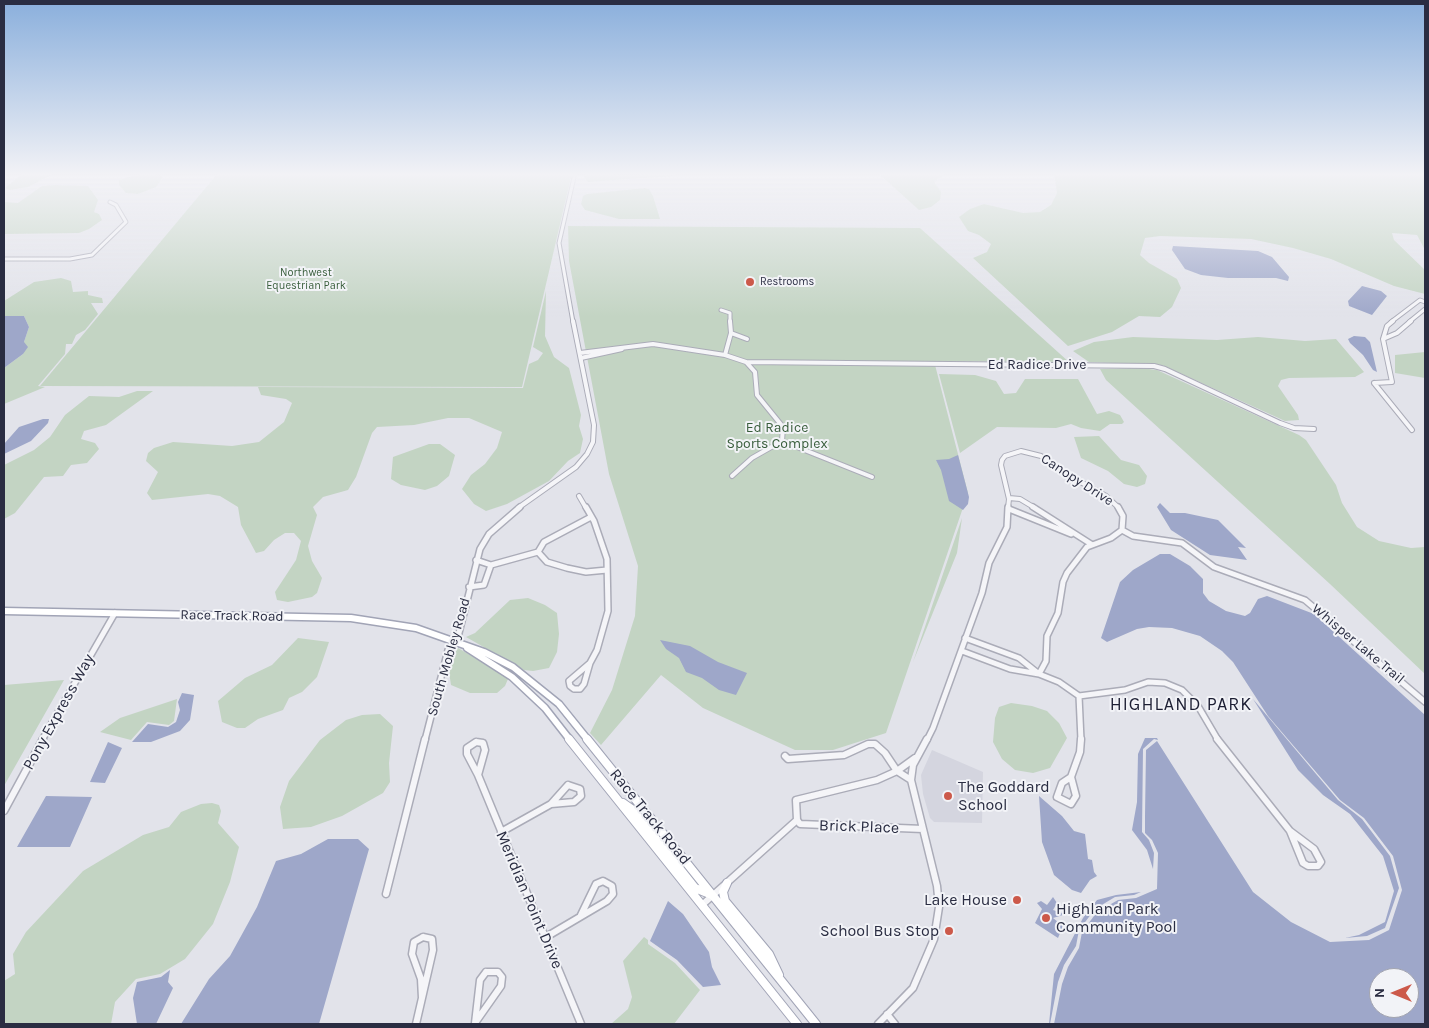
<!DOCTYPE html>
<html>
<head>
<meta charset="utf-8">
<style>
	body { margin:0 }
	#map { position:relative; width:1429px; height:1028px; overflow:hidden; background:#e2e3ea; font-family:Karla,sans-serif }
	canvas { display:block }
	.frame { position:absolute; inset:0; border:5px solid #2a2d42; pointer-events:none }
	.north { position:absolute; left:1369px; top:968px; width:50px; height:50px; box-sizing:border-box; background:#f2f3f7; border:1px solid #a2a4af; border-radius:50%; rotate:270deg; font-size:14px; font-weight:700; line-height:20px; text-align:center; color:#2a2d42 }
	.north::after { content:''; display:block; margin:auto; width:18px; height:22px; background:#cc594a; clip-path:polygon(50% 0,100% 100%,50% 72%,0 100%) }
</style>
</head>
<body>
<div id="map">
<canvas width="1429" height="1028"></canvas>
<div class="frame"></div>
<div class="north">N</div>
</div>
<script>
const ctx = document.querySelector('canvas').getContext('2d');
ctx.lineJoin = 'round';
function fillPath(path, color) { ctx.fillStyle = color; ctx.fill(path, 'evenodd'); }
const poly = rows => new Path2D(rows.map(r => 'M' + r).join(''));
function strokePath(path, color, width, dash) { ctx.strokeStyle = color; ctx.lineWidth = width; ctx.lineCap = dash ? 'butt' : 'round'; ctx.setLineDash(dash || []); ctx.stroke(path); }
function drawText(font, color, halo, rows, align = 'center') {
  ctx.font = font + ' Karla,sans-serif'; ctx.lineWidth = 4; ctx.setLineDash([]); ctx.textBaseline = 'middle'; ctx.strokeStyle = halo; ctx.fillStyle = color; for (const [text, x, y, turn = 0] of rows) {
    ctx.save(); ctx.translate(x, y); ctx.rotate((+turn || 0) * Math.PI / 180); ctx.textAlign = isNaN(turn) ? turn : align; if (halo) ctx.strokeText(text, 0, 0); ctx.fillText(text, 0, 0); ctx.restore();
  }
}
const built = poly([
	[932,750,983,772,982,823,934,822,930,818,923,794,921,775]
]);
const green = poly([
	[23,173,55,173,28,187,10,190,5,188],
	[144,173,155,174,163,177,156,187,138,194,126,193,119,185,119,180],
	[218,173,572,173,522,387,40,386],
	[587,173,625,175,681,173,671,176,588,182,584,178],
	[878,173,946,173,934,182,941,192,940,200,931,207,919,210],
	[1054,173,1425,173,1425,250,1417,235,1392,233,1394,240,1425,270,1425,294,1394,286,1331,259,1293,248,1251,239,1160,236,1145,238,1140,255,1149,263,1177,279,1181,288,1172,307,1160,317,1139,316,1112,332,1068,346,973,258,987,252,991,244,979,235,968,231,959,217,970,209,984,204,1023,213,1040,212,1051,205,1057,193],
	[55,185,88,186,98,200,94,212,99,214,102,220,89,229,79,233,4,234,4,202,18,203,42,186],
	[645,188,649,189,653,196,660,219,619,219,585,210,581,204,583,196,587,194],
	[568,226,920,228,1069,362,934,361,968,493,886,733,833,750,795,750,703,708,661,675,601,745,590,733,612,690,635,616,638,566,609,474,569,261],
	[61,278,71,281,73,292,88,291,88,295,102,298,103,303,91,303,98,314,85,330,76,335,72,344,66,344,65,354,38,386,45,387,4,404,4,368,23,354,24,342,29,327,24,316,4,316,4,301,34,282],
	[546,291,545,336,554,357,569,368,581,415,579,426,583,439,580,453,568,461,549,481,507,504,486,511,474,504,462,489,471,475,485,464,497,448,502,432,469,418,448,418,414,425,377,427,372,433,356,477,348,490,323,497,313,507,317,515,308,546,312,561,322,578,317,593,312,597,288,602,277,600,275,592,296,560,301,541,294,533,285,533,274,540,264,551,256,553,241,525,238,507,220,496,208,494,152,500,147,493,158,472,146,461,148,453,154,448,173,442,232,446,259,442,284,422,292,403,286,399,261,395,258,387,523,388,529,364,538,360,543,353,533,347],
	[1133,337,1217,340,1258,337,1305,341,1336,339,1364,372,1355,377,1289,378,1281,380,1278,386,1298,415,1299,420,1285,421,1162,365,1089,362,1073,351,1094,342],
	[1425,352,1425,378,1395,373,1395,355],
	[1141,368,1157,370,1299,435,1306,440,1336,485,1342,503,1357,527,1379,541,1411,548,1425,547,1425,674,1330,584,1106,380,1100,369],
	[939,374,975,375,996,381,1004,394,1016,393,1025,379,1078,379,1097,414,1109,411,1120,415,1124,422,1122,424,1110,424,1100,431,1081,428,1071,424,1056,428,997,427,960,453],
	[137,391,153,391,106,425,84,431,81,439,95,443,99,449,87,463,71,465,63,476,44,477,15,513,4,519,4,465,34,450,50,437,65,415,89,396,119,397],
	[1099,436,1121,460,1139,465,1147,476,1145,484,1137,487,1124,484,1108,471,1081,458,1074,437],
	[429,444,440,444,455,455,449,476,437,486,425,490,401,485,391,479,393,457],
	[962,518,957,553,913,662],
	[528,598,545,605,557,613,559,634,557,652,549,668,533,671,524,670,466,637,475,633,510,600],
	[298,638,329,642,317,677,302,692,289,698,283,710,258,719,245,728,237,728,222,722,218,701,245,678,272,665],
	[458,648,503,674,508,679,505,686,497,693,470,693,451,685,449,672,452,650],
	[64,680,4,786,4,685],
	[177,699,174,721,169,725,147,722,131,740,100,732,120,718],
	[1011,703,1032,706,1047,711,1059,723,1067,738,1050,768,1033,773,1015,770,1002,759,993,742,995,718,999,707],
	[380,714,393,726,389,763,390,782,383,793,342,816,311,827,283,829,280,807,289,781,320,740,346,720,362,715],
	[212,803,219,805,221,811,218,823,239,847,230,882,213,924,185,959,160,974,136,979,115,1002,111,1024,4,1024,4,981,15,974,13,954,26,932,83,871,143,835,169,827,181,812,201,804],
	[644,937,648,940,648,944,675,963,700,990,674,1024,611,1024,628,1009,632,997,623,961]
]);
const water = poly([
	[1173,246,1258,251,1272,257,1289,277,1288,281,1276,278,1228,278,1201,275,1185,269,1172,250],
	[1362,286,1381,291,1387,296,1372,315,1349,306,1348,301],
	[4,316,24,316,29,327,24,342,28,347,23,354,4,368],
	[1354,336,1365,337,1370,342,1377,372,1373,370,1363,355,1350,343,1348,339],
	[43,419,49,419,48,423,31,441,4,454,4,444,19,427],
	[958,455,969,497,968,504,963,510,949,501,941,470,936,460,949,459],
	[1160,503,1170,513,1185,513,1218,520,1246,548,1238,547,1247,560,1210,555,1171,530,1157,507],
	[1160,554,1170,554,1190,566,1203,579,1203,593,1209,601,1226,611,1245,616,1250,613,1258,599,1267,596,1314,614,1425,715,1425,1024,1054,1024,1062,984,1068,967,1079,948,1082,932,1097,912,1118,900,1136,898,1157,889,1158,853,1152,840,1145,833,1145,816,1146,750,1157,741,1253,892,1291,922,1330,942,1369,940,1389,930,1402,890,1393,856,1364,818,1340,800,1268,716,1233,662,1222,651,1200,636,1172,628,1149,627,1137,629,1107,642,1101,638,1120,582,1133,570],
	[1379,978,1409,978,1409,1008,1379,1008],
	[660,640,690,646,718,662,747,673,736,695,719,690,702,678,686,672,679,658,666,649],
	[182,693,194,695,190,720,180,731,151,742,132,742,148,724,168,727,176,722,180,710,178,702],
	[1253,699,1338,800,1362,819,1390,856,1399,888,1385,928,1367,936,1345,938,1359,935,1385,922,1394,891,1383,856,1350,814,1323,795,1298,770],
	[1145,738,1157,738,1158,740,1154,739,1143,749,1142,832,1149,840,1154,853,1153,869,1147,850,1132,830,1137,802,1138,754],
	[108,742,122,748,105,783,90,782],
	[46,796,92,797,70,847,17,847],
	[1039,796,1062,816,1074,831,1085,834,1088,859,1092,860,1094,872,1097,876,1090,880,1081,893,1072,890,1054,875,1042,842],
	[328,839,358,839,369,849,319,1024,181,1024,209,979,230,956,257,907,276,861,301,854],
	[1141,892,1134,895,1115,897,1095,909,1079,930,1076,946,1064,965,1058,982,1050,1024,1049,1024,1054,974,1083,918,1097,900,1116,895],
	[1053,897,1057,903,1053,910,1062,913,1063,915,1053,918,1063,926,1058,938,1035,923,1042,909,1037,903,1041,901,1047,905],
	[668,901,683,914,709,952,712,967,721,985,703,987,677,960,650,941],
	[170,970,168,982,173,988,156,1024,137,1024,133,998,137,982,161,977]
]);
const minorFar3 = poly([
	[4,259,70,259,92,255,126,222,116,205,110,202],
	[721,310,730,313,730,322],
	[573,322,559,243,575,173],
	[1391,322,1420,300,1425,302],
	[1409,322,1425,309]
]);
const minorFar2 = poly([
	[731,333,747,339],
	[1383,339,1397,333,1411,321],
	[580,353,653,344,725,355,746,362,755,372,757,395,783,427,782,441,752,458,732,476],
	[725,355,731,333,730,321],
	[581,358,622,349],
	[746,362,1154,366,1165,369,1280,423,1294,428,1314,429],
	[1374,383,1392,382,1383,339,1387,326,1393,321],
	[1374,383,1412,430],
	[782,441,872,477],
	[579,496,586,508],
	[1009,498,1020,499,1035,508],
	[518,508,576,467,587,454,593,442,594,425,573,321],
	[1008,508,1009,499,1001,465,1002,460,1005,456,1021,451,1041,456,1066,474,1106,496,1119,508]
]);
const minorFar1 = poly([
	[586,507,594,521,607,559,608,611,597,650,590,663],
	[1033,507,1091,544],
	[1009,509,1071,534],
	[591,517,544,542,538,552,547,562,567,568,586,572,607,570],
	[1122,530,1133,536,1182,543,1214,567,1305,600,1425,702],
	[491,565,538,552],
	[469,587,484,585,491,565,476,560],
	[965,638,1019,658,1039,674,1059,682,1079,696,1125,690,1148,682,1165,683,1182,690,1198,706,1218,740],
	[962,651,1010,669,1039,674],
	[590,663,584,684,580,689,574,689,570,686,569,681,590,663],
	[1039,674,1046,661,1047,636,1058,613,1063,582,1067,573,1087,547,1111,538,1122,530,1123,516,1118,507],
	[1079,696,1081,740],
	[42,740,115,613],
	[425,740,448,650,457,641,480,549,489,534,520,507],
	[927,740,933,728,982,593,989,563,1007,527,1008,507]
]);
const minor = poly([
	[1217,739,1290,831],
	[476,742,483,743,485,750,478,775,467,754,467,748,476,742],
	[785,756,788,759,844,755,868,744,875,744,885,753,897,771,911,780],
	[478,775,581,1024],
	[1071,777,1076,796,1071,804,1057,797,1062,783,1071,777],
	[1071,777,1080,752,1081,739],
	[568,785,580,789,581,796,574,802,551,804,568,785],
	[4,811,43,739],
	[797,820,800,824,923,829],
	[1290,831,1314,849,1321,862,1318,866,1308,866,1303,863,1290,831],
	[501,832,551,804],
	[386,894,425,739],
	[702,905,797,820,796,800,877,780,897,771,915,758],
	[423,937,432,939,433,950,422,998,421,979,412,954,414,942,423,937],
	[546,937,607,901,613,894,612,886,603,881,596,884,581,915],
	[486,972,498,972,502,977,501,986,475,1023,480,980,486,972],
	[887,1014,895,1024],
	[416,1024,422,998],
	[878,1024,913,988,934,939,939,907,937,886,911,780,913,765,927,739]
]);
const majorFar1 = poly([
	[4,611,351,618,416,628,484,652,513,667,559,704,588,740],
	[467,648,512,677,545,708,570,740]
]);
const major = poly([
	[569,739,797,1024],
	[587,739,816,1024],
	[623,803,633,810,695,888,712,895],
	[727,883,723,892,725,901,769,954,779,975]
]);
const markers = [
	[750,282,5,"#cc594a"],
	[948,796,5,"#cc594a"],
	[1017,900,5,"#cc594a"],
	[1046,918,5,"#cc594a"],
	[949,931,5,"#cc594a"]
];
const farParknames = [
	["Northwest",306,273],
	["Equestrian Park",306,286]
];
const farPoinames = [
	["Restrooms",760,282]
];
const streetNames = [
	["Ed Radice Drive",1037,365],
	["Canopy Drive",1077,480,33],
	["Race Track Road",232,616,1],
	["Whisper Lake Trail",1358,644,40],
	["South Mobley Road",449,657,-74]
];
const parkNames = [
	["Ed Radice",777,428],
	["Sports Complex",777,444]
];
const nearStreetnames = [
	["Pony Express Way",59,712,-61],
	["Race Track Road",650,817,51],
	["Brick Place",859,827,2],
	["Meridian Point Drive",529,900,67]
];
const nearPoinames = [
	["The Goddard",958,787],
	["School",958,805],
	["Lake House",1007,900,"right"],
	["Highland Park",1056,909],
	["Community Pool",1056,927],
	["School Bus Stop",939,931,"right"]
];
const nearNeighbourhoodnames = [
	["HIGHLAND PARK",1181,705]
];
fillPath(built, '#d4d5df');
fillPath(green, '#c3d4c3');
fillPath(water, '#9ea7c9');
strokePath(minorFar3, '#abacb8', 5);
strokePath(minorFar2, '#abacb8', 6);
strokePath(minorFar1, '#abacb8', 8);
strokePath(minor, '#abacb8', 9);
strokePath(majorFar1, '#a1a4b6', 9);
strokePath(major, '#a1a4b6', 10);
strokePath(minorFar3, '#f5f5f8', 3);
strokePath(minorFar2, '#f5f5f8', 4);
strokePath(minorFar1, '#f5f5f8', 5);
strokePath(minor, '#f5f5f8', 6);
strokePath(majorFar1, '#fff', 6);
strokePath(major, '#fff', 8);
const sky = ctx.createLinearGradient(0, 0, 0, 317);
sky.addColorStop(0, '#8aafdc');
sky.addColorStop(0.55, '#f2f2f6');
sky.addColorStop(1, '#f2f2f600');
ctx.fillStyle = sky;
ctx.fillRect(0, 0, 1429, 317);
for (const [x, y, r, color] of markers) { const dot = new Path2D(); dot.arc(x, y, r, 0, 2 * Math.PI); ctx.fillStyle = color; ctx.fill(dot); strokePath(dot, '#f2f3f7', 2); }
drawText('11px', '#385d3b', '#f2f3f7', farParknames);
drawText('11px', '#2a2d42', '#f2f3f7', farPoinames, 'left');
drawText('14px', '#2a2d42', '#f2f3f7', streetNames);
drawText('14px', '#385d3b', '#f2f3f7', parkNames);
drawText('16px', '#2a2d42', '#f2f3f7', nearStreetnames);
drawText('16px', '#2a2d42', '#f2f3f7', nearPoinames, 'left');
ctx.letterSpacing = '1px';
drawText('18px', '#1c1e33', '#f2f3f7', nearNeighbourhoodnames);
ctx.letterSpacing = '0px';
</script>
</body>
</html>
